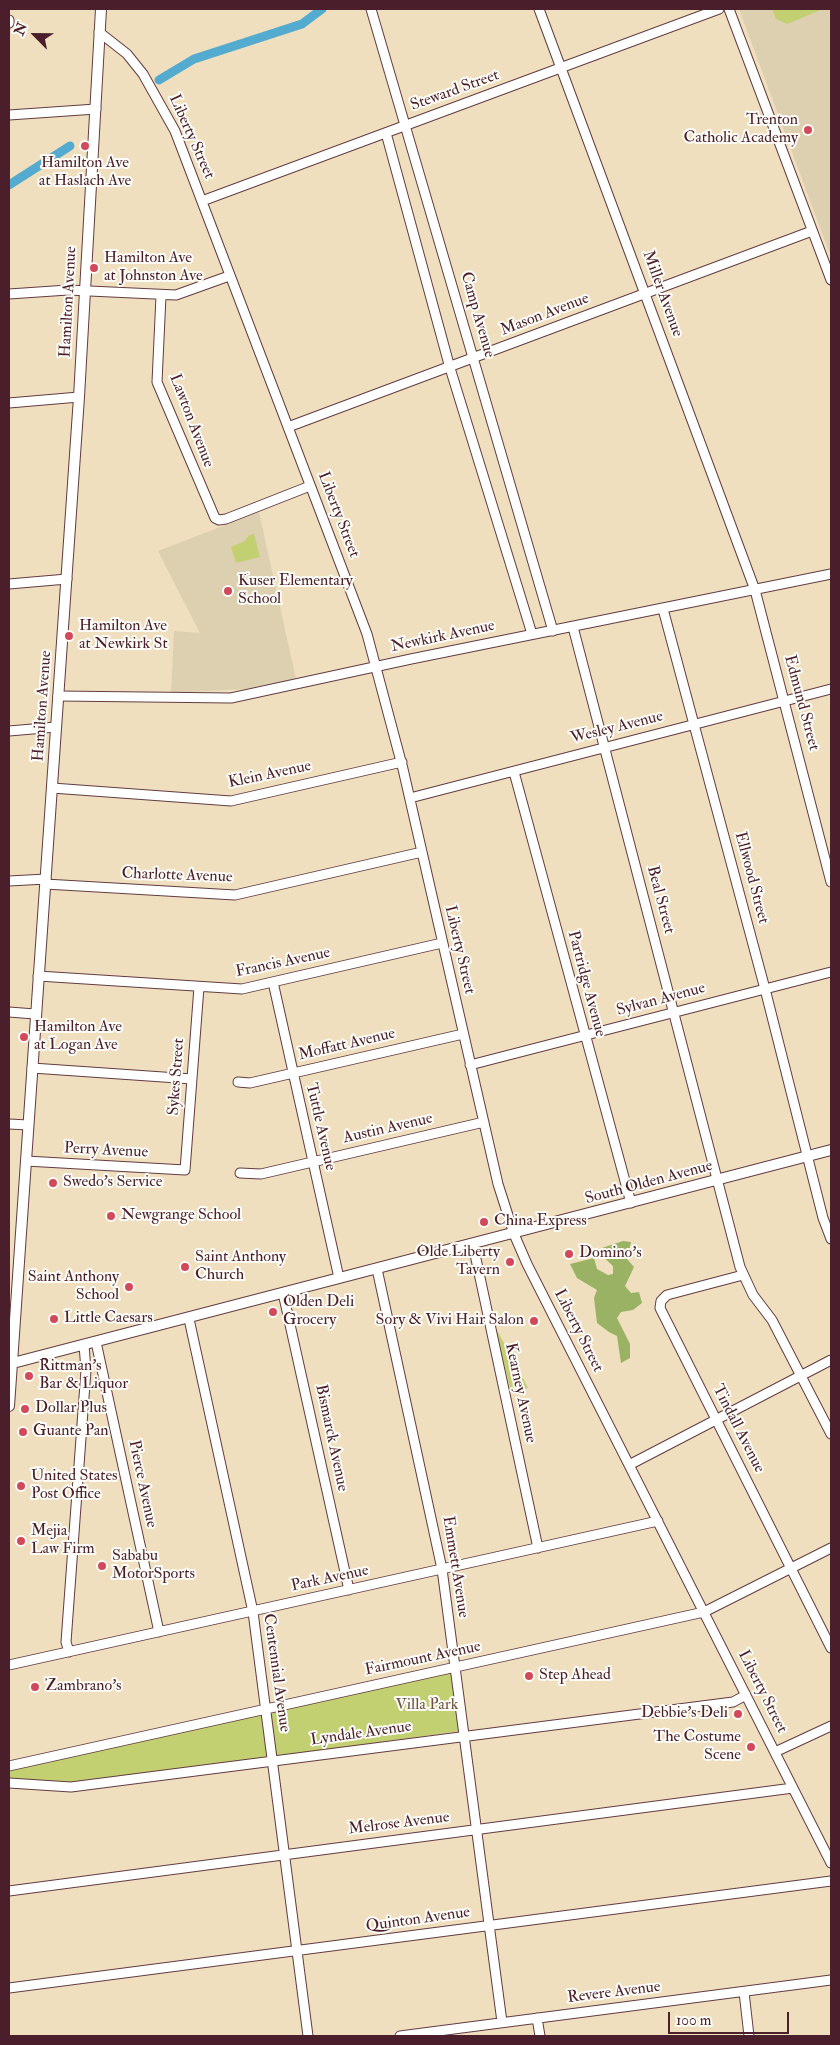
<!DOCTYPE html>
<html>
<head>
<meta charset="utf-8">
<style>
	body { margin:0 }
	#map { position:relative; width:840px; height:2045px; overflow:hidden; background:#efdfbe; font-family:"IM FELL Double Pica",serif }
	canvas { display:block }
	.frame { position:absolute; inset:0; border:10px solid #4a1f2b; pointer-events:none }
	.north { position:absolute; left:10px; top:10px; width:50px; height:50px; -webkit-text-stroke:4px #fdfcf7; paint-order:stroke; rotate:293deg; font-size:14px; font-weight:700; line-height:20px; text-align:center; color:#4a1f2b }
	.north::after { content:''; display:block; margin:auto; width:18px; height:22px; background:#4a1f2b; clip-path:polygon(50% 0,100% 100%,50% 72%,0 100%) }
	.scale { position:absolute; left:668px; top:2012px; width:121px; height:22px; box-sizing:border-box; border:2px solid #4a1f2b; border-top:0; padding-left:6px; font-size:15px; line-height:18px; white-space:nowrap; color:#4a1f2b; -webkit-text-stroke:4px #fdfcf7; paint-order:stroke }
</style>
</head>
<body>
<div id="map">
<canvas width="840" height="2045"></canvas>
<div class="frame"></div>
<div class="north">N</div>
<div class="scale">100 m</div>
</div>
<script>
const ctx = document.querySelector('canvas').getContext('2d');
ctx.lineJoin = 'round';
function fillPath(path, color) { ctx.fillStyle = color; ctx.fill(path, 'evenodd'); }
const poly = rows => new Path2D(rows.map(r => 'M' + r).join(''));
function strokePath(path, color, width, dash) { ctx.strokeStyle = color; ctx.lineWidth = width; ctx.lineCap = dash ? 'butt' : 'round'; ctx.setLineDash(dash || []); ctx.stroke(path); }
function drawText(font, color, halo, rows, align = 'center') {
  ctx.font = font + ' "IM FELL Double Pica",serif'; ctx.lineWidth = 4; ctx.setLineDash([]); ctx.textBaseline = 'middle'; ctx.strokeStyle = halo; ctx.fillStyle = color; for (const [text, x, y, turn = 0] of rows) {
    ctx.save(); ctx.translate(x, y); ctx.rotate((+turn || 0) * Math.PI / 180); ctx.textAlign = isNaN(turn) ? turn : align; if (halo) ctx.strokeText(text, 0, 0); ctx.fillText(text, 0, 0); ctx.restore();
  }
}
const built = poly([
	[739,9,831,9,831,252,829,252],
	[259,512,296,679,244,689,171,693,174,631,200,633,158,551]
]);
const green = poly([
	[772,9,823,9,787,24,776,19],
	[254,534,260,557,236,563,231,547,245,541,249,535],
	[495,1327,517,1366,528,1388,511,1392],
	[451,1672,461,1731,65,1785,10,1780,10,1770]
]);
const forest = poly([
	[623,1241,631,1242,627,1259,634,1267,625,1286,631,1293,639,1292,642,1303,633,1310,621,1312,617,1318,630,1344,630,1358,621,1363,617,1336,609,1332,597,1323,594,1298,597,1290,577,1278,570,1264,594,1258,597,1269,608,1275,613,1274,613,1266,599,1253,602,1248]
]);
const canal = poly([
	[159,80,194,59,302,24,322,9],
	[9,185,70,146]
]);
const minor = poly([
	[371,9,553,631],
	[539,9,755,590,831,882],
	[729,9,831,280],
	[9,20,9,23],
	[99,32,127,54,143,74,175,131,367,634,403,769,498,1184,514,1234,527,1264,831,1863],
	[9,115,96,109],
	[386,133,450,368,532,634],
	[202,201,719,9],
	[9,294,68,290,176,295,229,276],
	[161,296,157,382,215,518,219,520,226,519,310,486],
	[9,403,79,397],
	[288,427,812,231],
	[9,584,67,579],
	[663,609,765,989,823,1218,831,1239],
	[573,627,740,1267,753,1295,772,1320,831,1434],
	[58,696,231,698,411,659,831,574],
	[9,731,56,727],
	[514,772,631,1203],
	[52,788,231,801,402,762],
	[410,798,831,689],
	[9,881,46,879],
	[45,884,235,895,422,852],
	[38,976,242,989,442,943],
	[273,982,339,1278],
	[9,1012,35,1014],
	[470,1065,831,972],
	[32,1068,192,1079],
	[238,1082,250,1083,463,1034],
	[9,1124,28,1125],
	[26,1161,185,1170,199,987],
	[240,1173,261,1174,484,1122],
	[473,1245,538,1548],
	[377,1269,442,1569,502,2022],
	[743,1275,667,1295,661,1301,660,1308,831,1648],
	[283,1293,349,1590],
	[189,1319,253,1612,308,2036],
	[96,1342,159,1632],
	[629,1465,831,1360],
	[69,1652,66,1642,86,1370,84,1345],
	[9,1665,658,1521],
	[775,1752,831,1726],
	[9,1766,704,1612,831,1548],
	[9,1783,71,1787,733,1702,746,1695],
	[9,1891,793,1788],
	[9,1988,831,1881],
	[744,1992,749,2036],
	[537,2018,540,2036],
	[400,2036,831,1980]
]);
const major = poly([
	[9,1364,831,1150],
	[9,1406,79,397,101,9]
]);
const markers = [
	[808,130,5,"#d1495b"],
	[85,146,5,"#d1495b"],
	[94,268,5,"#d1495b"],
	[228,591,5,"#d1495b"],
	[69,636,5,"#d1495b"],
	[24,1037,5,"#d1495b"],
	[53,1183,5,"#d1495b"],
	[111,1216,5,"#d1495b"],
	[484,1222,5,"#d1495b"],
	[569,1254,5,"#d1495b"],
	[510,1262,5,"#d1495b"],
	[185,1267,5,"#d1495b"],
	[129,1287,5,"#d1495b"],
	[273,1312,5,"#d1495b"],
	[54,1319,5,"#d1495b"],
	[534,1321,5,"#d1495b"],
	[29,1376,5,"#d1495b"],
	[25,1409,5,"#d1495b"],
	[23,1432,5,"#d1495b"],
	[21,1486,5,"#d1495b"],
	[21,1541,5,"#d1495b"],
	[102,1566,5,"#d1495b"],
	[529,1676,5,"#d1495b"],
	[35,1687,5,"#d1495b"],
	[738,1714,5,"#d1495b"],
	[751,1747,5,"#d1495b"]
];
const streetNames = [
	["Steward Street",455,91,-20],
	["Liberty Street",191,137,66],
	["Miller Avenue",662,294,70],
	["Hamilton Avenue",69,302,-87],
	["Camp Avenue",477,315,74],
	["Mason Avenue",545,315,-21],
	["Lawton Avenue",191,421,69],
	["Liberty Street",338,515,69],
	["Newkirk Avenue",443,637,-12],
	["Edmund Street",801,703,75],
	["Hamilton Avenue",43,706,-86],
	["Wesley Avenue",617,728,-14],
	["Klein Avenue",270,775,-12],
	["Charlotte Avenue",177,876,2],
	["Ellwood Street",751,878,75],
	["Beal Street",660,900,75],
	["Liberty Street",459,950,77],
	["Francis Avenue",283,963,-12],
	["Partridge Avenue",586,984,75],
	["Sylvan Avenue",661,1000,-15],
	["Moffatt Avenue",347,1045,-13],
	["Sykes Street",177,1077,-86],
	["Tuttle Avenue",320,1127,77],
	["Austin Avenue",388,1129,-13],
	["Perry Avenue",106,1151,3],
	["South Olden Avenue",649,1183,-15],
	["Liberty Street",578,1331,63],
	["Kearney Avenue",520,1393,78],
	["Tindall Avenue",738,1429,63],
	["Bismarck Avenue",331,1438,78],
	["Pierce Avenue",142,1484,78],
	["Emmett Avenue",455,1567,81],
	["Park Avenue",330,1579,-12],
	["Fairmount Avenue",423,1659,-12],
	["Centennial Avenue",276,1673,82],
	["Liberty Street",762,1692,63],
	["Lyndale Avenue",361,1734,-8],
	["Melrose Avenue",399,1824,-7],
	["Quinton Avenue",418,1920,-8],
	["Revere Avenue",614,1993,-7]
];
const poiNames = [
	["Trenton",798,121,"right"],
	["Catholic Academy",798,139,"right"],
	["Hamilton Ave",85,164,"center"],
	["at Haslach Ave",85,182,"center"],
	["Hamilton Ave",104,259],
	["at Johnston Ave",104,277],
	["Kuser Elementary",238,582],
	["School",238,600],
	["Hamilton Ave",79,627],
	["at Newkirk St",79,645],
	["Hamilton Ave",34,1028],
	["at Logan Ave",34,1046],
	["Swedo's Service",63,1183],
	["Newgrange School",121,1216],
	["China Express",494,1222],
	["Olde Liberty",500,1253,"right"],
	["Tavern",500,1271,"right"],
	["Domino's",579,1254],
	["Saint Anthony",195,1258],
	["Church",195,1276],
	["Saint Anthony",119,1278,"right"],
	["School",119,1296,"right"],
	["Olden Deli",283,1303],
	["Grocery",283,1321],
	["Little Caesars",64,1319],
	["Sory & Vivi Hair Salon",524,1321,"right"],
	["Rittman's",39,1367],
	["Bar & Liquor",39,1385],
	["Dollar Plus",35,1409],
	["Guante Pan",33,1432],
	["United States",31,1477],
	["Post Office",31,1495],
	["Mejia",31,1532],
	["Law Firm",31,1550],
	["Sababu",112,1557],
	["MotorSports",112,1575],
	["Step Ahead",539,1676],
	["Zambrano's",45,1687],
	["Debbie's Deli",728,1714,"right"],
	["The Costume",741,1738,"right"],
	["Scene",741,1756,"right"]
];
const parkNames = [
	["Villa Park",427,1706]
];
fillPath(built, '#dcd0b1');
fillPath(green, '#c3d072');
fillPath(forest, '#9ab264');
strokePath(canal, '#53abd0', 9);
strokePath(minor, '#633c41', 11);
strokePath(major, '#633c41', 12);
strokePath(minor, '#fff', 9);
strokePath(major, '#fff', 10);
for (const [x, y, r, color] of markers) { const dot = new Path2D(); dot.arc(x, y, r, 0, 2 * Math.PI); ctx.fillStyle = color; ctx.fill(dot); strokePath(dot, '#fdfcf7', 2); }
drawText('16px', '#4a1f2b', '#fdfcf7', streetNames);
drawText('16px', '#4a1f2b', '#fdfcf7', poiNames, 'left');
drawText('16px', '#6e5440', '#fdfcf7', parkNames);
</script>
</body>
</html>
